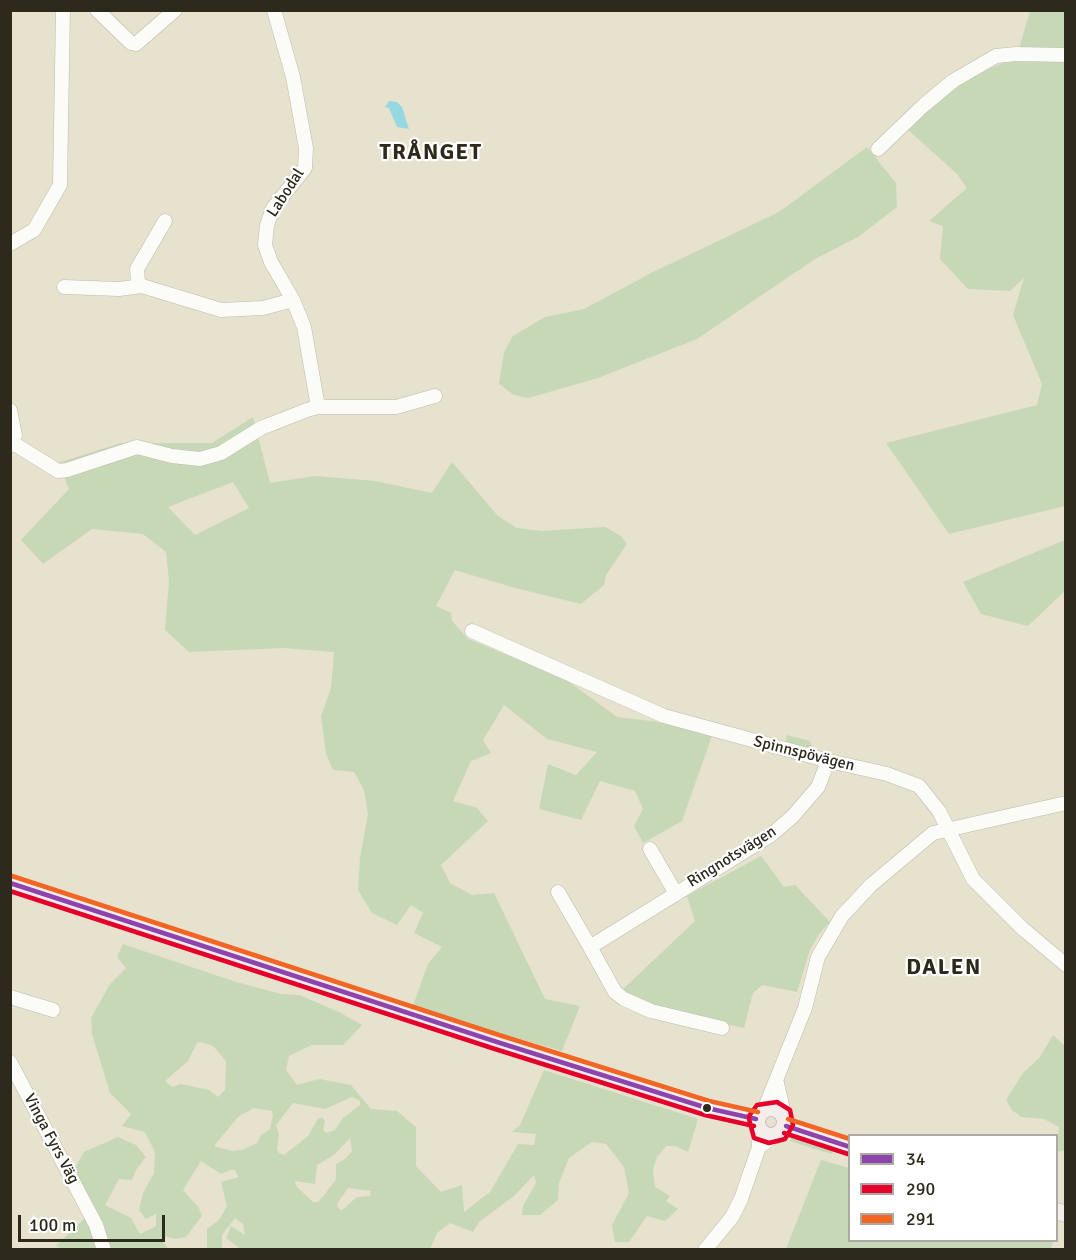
<!DOCTYPE html>
<html>
<head>
<meta charset="utf-8">
<style>
	body { margin:0 }
	#map { position:relative; width:1076px; height:1260px; overflow:hidden; background:#e6e2ce; font-family:Signika,sans-serif }
	canvas { display:block }
	.frame { position:absolute; inset:0; border:12px solid #2d2a1c; pointer-events:none }
	.legend { position:absolute; left:848px; top:1134px; width:210px; height:108px; box-sizing:border-box; background:#fff; border:2px solid #abaaa4; margin:0; padding:8px 10px; list-style:none; font-size:18px; color:#2d2a1c }
	.legend li { display:flex; align-items:center; gap:12px; height:30px }
	.legend b { width:30px; border:2px solid #abaaa4 }
	.scale { position:absolute; left:18px; top:1215px; width:147px; height:27px; box-sizing:border-box; border:3px solid #2d2a1c; border-top:0; padding-left:8px; font-size:18px; line-height:21px; white-space:nowrap; color:#2d2a1c; -webkit-text-stroke:4px #fff; paint-order:stroke }
</style>
</head>
<body>
<div id="map">
<canvas width="1076" height="1260"></canvas>
<div class="frame"></div>
<ul class="legend">
<li><b style="height:8px;background:#8e44ad"></b>34</li>
<li><b style="height:8px;background:#e4002b"></b>290</li>
<li><b style="height:8px;background:#f26522"></b>291</li>
</ul>
<div class="scale">100 m</div>
</div>
<script>
const ctx = document.querySelector('canvas').getContext('2d');
ctx.lineJoin = 'round';
function fillPath(path, color) { ctx.fillStyle = color; ctx.fill(path, 'evenodd'); }
const poly = rows => new Path2D(rows.map(r => 'M' + r).join(''));
function strokePath(path, color, width, dash) { ctx.strokeStyle = color; ctx.lineWidth = width; ctx.lineCap = dash ? 'butt' : 'round'; ctx.setLineDash(dash || []); ctx.stroke(path); }
function drawText(font, color, halo, rows, align = 'center') {
  ctx.font = font + ' Signika,sans-serif'; ctx.lineWidth = 4.5; ctx.setLineDash([]); ctx.textBaseline = 'middle'; ctx.strokeStyle = halo; ctx.fillStyle = color; for (const [text, x, y, turn = 0] of rows) {
    ctx.save(); ctx.translate(x, y); ctx.rotate((+turn || 0) * Math.PI / 180); ctx.textAlign = isNaN(turn) ? turn : align; if (halo) ctx.strokeText(text, 0, 0); ctx.fillText(text, 0, 0); ctx.restore();
  }
}
const green = poly([
	[1030,11,1065,11,1065,506,949,534,886,443,1037,405,1042,384,1013,315,1024,278,1010,291,968,289,940,259,943,226,929,221,967,188,957,174,907,129,943,94,965,80,1007,61,1019,49],
	[867,147,896,183,897,207,858,237,815,259,697,339,598,378,528,398,514,395,499,384,504,352,513,336,545,317,584,309,651,273,779,212],
	[253,417,270,483,315,476,375,481,432,493,452,462,498,516,517,528,542,531,605,527,621,536,627,544,606,575,604,585,581,604,515,588,455,570,436,606,451,613,452,621,468,639,565,679,617,717,659,722,712,736,682,821,643,843,634,826,643,809,635,791,600,781,581,820,539,809,548,764,576,775,597,752,547,739,504,705,483,740,491,753,471,761,453,801,477,808,488,821,441,865,450,883,472,895,494,893,545,999,580,1006,562,1051,412,1008,428,964,442,947,414,933,423,913,411,905,397,925,372,913,358,890,360,858,368,814,364,790,354,772,333,770,326,754,321,716,331,688,334,652,283,648,189,652,165,630,169,581,166,552,143,534,92,529,43,564,21,540,69,489,58,463,121,443,212,443],
	[233,482,249,508,195,535,168,507],
	[1065,540,1065,591,1028,626,981,614,963,582],
	[787,735,810,741,813,750,785,743],
	[761,856,784,887,795,885,830,922,819,934,810,950,797,992,762,985,753,993,744,1028,656,1009,620,992,695,921,687,896],
	[123,944,236,982,281,994,299,995,339,1012,362,1025,343,1045,312,1045,289,1056,286,1070,297,1085,319,1079,351,1085,371,1109,397,1111,416,1127,416,1166,441,1192,462,1185,464,1212,490,1192,518,1144,534,1145,536,1134,512,1132,520,1125,544,1070,698,1119,688,1152,675,1146,666,1146,657,1157,653,1170,655,1187,670,1196,666,1201,678,1209,665,1221,647,1216,629,1242,615,1242,612,1225,629,1193,624,1167,606,1144,592,1142,569,1158,559,1183,558,1200,540,1215,522,1215,523,1206,536,1183,534,1175,514,1196,479,1222,473,1232,450,1223,437,1233,430,1249,240,1249,226,1238,231,1226,245,1235,243,1224,235,1218,222,1235,222,1249,199,1249,207,1248,207,1229,219,1220,227,1206,221,1182,239,1177,234,1169,221,1174,201,1161,183,1190,199,1208,202,1216,186,1237,176,1239,163,1236,162,1240,168,1249,64,1250,56,1246,91,1212,73,1171,84,1152,118,1137,136,1145,146,1157,136,1170,132,1180,119,1179,105,1205,131,1218,140,1234,156,1226,156,1214,146,1219,139,1210,143,1193,154,1173,155,1152,145,1132,122,1126,131,1114,110,1093,92,1034,91,1018,110,984,126,968,117,957],
	[201,1042,213,1046,226,1061,225,1090,218,1097,209,1090,181,1084,172,1087,165,1081,188,1061,197,1043],
	[352,1097,360,1101,360,1105,343,1118,335,1130,326,1133,323,1130,325,1121,322,1117,318,1119,308,1136,284,1155,279,1153,277,1149,279,1134,276,1125,293,1103,325,1109],
	[254,1108,272,1111,273,1115,270,1129,261,1135,257,1143,242,1150,232,1151,214,1146,239,1116],
	[350,1138,352,1151,345,1159,336,1164,336,1179,325,1194,318,1202,313,1202,296,1186,295,1181,315,1184,317,1165,334,1155],
	[348,1188,371,1191,370,1196,357,1197,342,1210,338,1208,337,1204],
	[1053,1035,1066,1047,1065,1150,1057,1152,1059,1127,1044,1119,1021,1117,1012,1110,1006,1100,1023,1073,1040,1057],
	[791,1138,806,1139,835,1150,831,1154,790,1141],
	[821,1160,849,1168,850,1240,1053,1241,1051,1249,786,1249]
]);
const water = poly([
	[389,101,397,102,402,107,409,129,397,127,389,108,385,107]
]);
const minor = poly([
	[97,10,131,43,136,44,175,10],
	[274,10,293,77,306,148,305,168,273,208,267,225,265,245,271,262,293,300],
	[878,149,924,105,953,81,996,56,1016,54,1066,55],
	[10,244,34,230,60,185,63,10],
	[142,286,138,282,137,269,165,221],
	[64,287,119,289,142,286,221,310,263,308,293,300,304,327,318,407],
	[10,410,15,435,10,446],
	[13,443,58,471,67,470,137,447,172,456,200,459,221,453,261,428,307,410,318,407,396,407,435,396],
	[472,631,664,716,829,761,887,774,919,786,939,811,973,879,1023,929,1066,965],
	[650,849,675,892],
	[558,892,590,947],
	[10,997,53,1010],
	[722,1028,651,1011,624,999,615,992,590,947,771,835,793,816,818,787,828,761],
	[10,1062,96,1225,104,1250],
	[777,1083,784,1114],
	[764,1110,805,1008,818,957,842,916,871,885,933,833,1066,803],
	[759,1147,774,1136],
	[705,1250,732,1217,741,1199,759,1147,758,1130]
]);
const major = poly([
	[10,883,497,1042,707,1108,756,1119],
	'757 1122a14 14 0 1 1 28 0a14 14 0 1 1-28 0Z',
	[786,1126,850,1147],
	[1056,1211,1066,1214]
]);
const bus1 = poly([
	[10,883,497,1042,707,1108,756,1119],
	[786,1126,850,1147]
]);
const bus2 = poly([
	[10,891,495,1049,705,1115,754,1126],
	[749,1119,754,1138,769,1143,785,1139,793,1125,790,1110,777,1102,757,1105,749,1116],
	[784,1133,848,1154]
]);
const bus3 = poly([
	[12,876,499,1035,709,1101,758,1112],
	[788,1119,850,1139]
]);
const markers = [
	[707,1108,5,"#2d2a1c"]
];
const streetNames = [
	["Labodal",286,193,-57],
	["Spinnspövägen",804,754,14],
	["Ringnotsvägen",732,857,-32],
	["Vinga Fyrs Väg",51,1139,62]
];
const districtNames = [
	["TRÅNGET",431,153],
	["DALEN",944,968]
];
fillPath(green, '#c7d8b7');
fillPath(water, '#96d8e2');
strokePath(minor, '#bebaab', 15);
strokePath(major, '#c4c2b8', 18);
strokePath(minor, '#fbfbf8', 14);
strokePath(major, '#f4edeb', 16);
strokePath(bus1, '#8e44ad', 4.5);
strokePath(bus2, '#e4002b', 4.5);
strokePath(bus3, '#f26522', 4.5);
for (const [x, y, r, color] of markers) { const dot = new Path2D(); dot.arc(x, y, r, 0, 2 * Math.PI); ctx.fillStyle = color; ctx.fill(dot); strokePath(dot, '#fff', 2); }
drawText('16px', '#2d2a1c', '#fff', streetNames);
ctx.letterSpacing = '1.5px';
drawText('bold 22px', '#2d2a1c', '#fff', districtNames);
ctx.letterSpacing = '0px';
</script>
</body>
</html>
